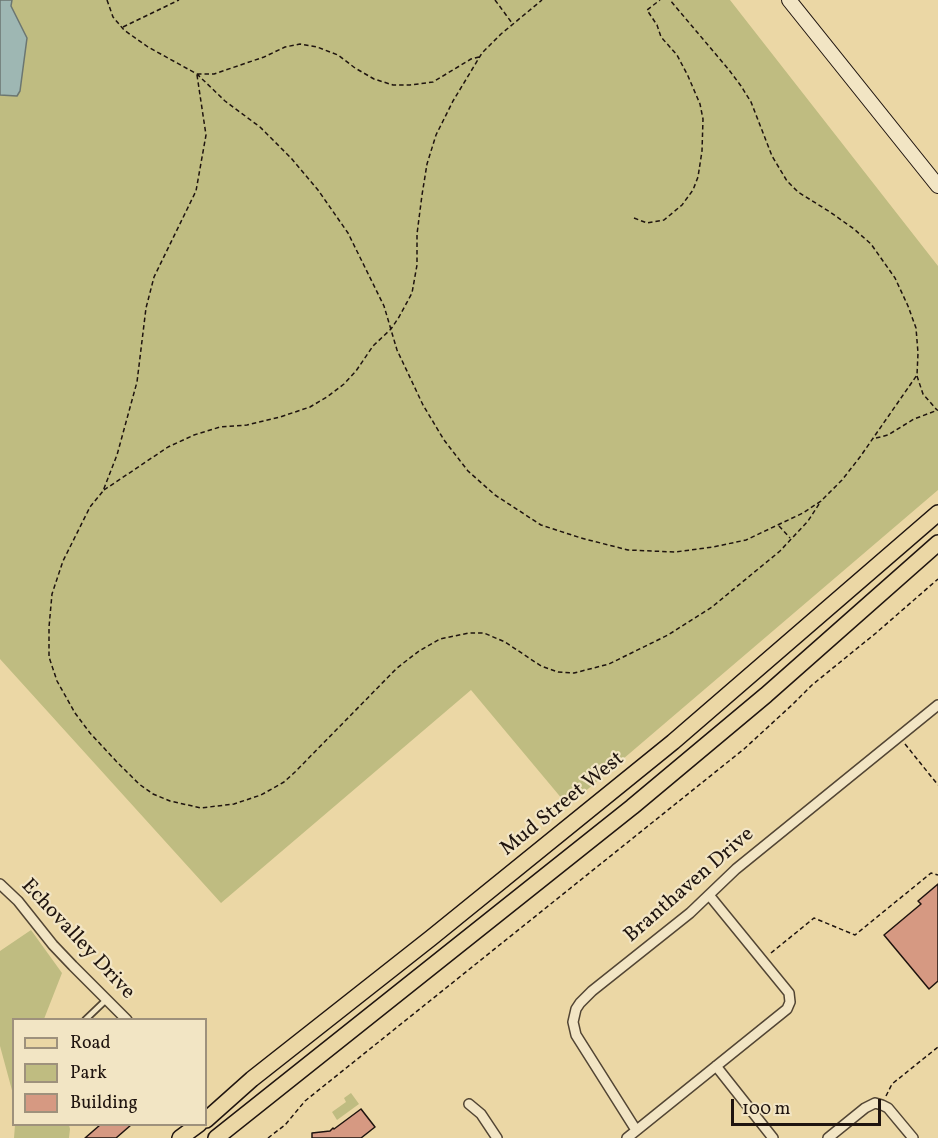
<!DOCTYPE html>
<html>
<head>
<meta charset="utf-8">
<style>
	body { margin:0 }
	#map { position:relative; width:938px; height:1138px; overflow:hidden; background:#ebd7a5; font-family:Vollkorn,serif }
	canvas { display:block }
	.legend { position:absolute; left:12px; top:1018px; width:195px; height:108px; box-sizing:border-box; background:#f2e5c4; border:2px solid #9e917c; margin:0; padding:8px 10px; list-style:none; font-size:18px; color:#1f140f }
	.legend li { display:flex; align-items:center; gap:12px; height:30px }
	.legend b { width:30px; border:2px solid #9e917c }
	.scale { position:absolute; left:731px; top:1099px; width:150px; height:27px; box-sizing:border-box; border:3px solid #1f140f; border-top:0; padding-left:8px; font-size:18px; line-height:21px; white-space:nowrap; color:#1f140f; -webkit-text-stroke:4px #f2e5c4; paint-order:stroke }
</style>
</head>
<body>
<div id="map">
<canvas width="938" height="1138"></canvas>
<ul class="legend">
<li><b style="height:8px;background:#ebd7a5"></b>Road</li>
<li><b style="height:16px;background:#bfbc81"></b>Park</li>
<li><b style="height:16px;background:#d69982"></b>Building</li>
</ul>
<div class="scale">100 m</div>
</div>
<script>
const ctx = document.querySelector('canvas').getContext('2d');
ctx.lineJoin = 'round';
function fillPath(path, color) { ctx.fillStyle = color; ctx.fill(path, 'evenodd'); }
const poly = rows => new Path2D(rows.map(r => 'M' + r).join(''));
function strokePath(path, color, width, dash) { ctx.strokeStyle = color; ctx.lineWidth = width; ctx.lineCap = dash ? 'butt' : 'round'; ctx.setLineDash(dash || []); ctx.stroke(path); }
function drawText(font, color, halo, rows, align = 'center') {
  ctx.font = font + ' Vollkorn,serif'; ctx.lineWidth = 4.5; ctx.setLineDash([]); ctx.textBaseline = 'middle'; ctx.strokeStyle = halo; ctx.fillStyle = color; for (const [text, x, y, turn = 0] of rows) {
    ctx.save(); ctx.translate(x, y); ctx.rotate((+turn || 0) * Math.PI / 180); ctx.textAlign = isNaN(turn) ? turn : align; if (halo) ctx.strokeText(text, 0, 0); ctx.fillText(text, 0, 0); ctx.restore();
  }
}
const green = poly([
	[0,0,730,0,938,266,938,490,568,806,471,690,221,903,0,659],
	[31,930,62,973,44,1019,14,1020,13,1094,0,1046,0,951],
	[351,1093,359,1104,337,1120,332,1112,346,1102,344,1098],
	[15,1125,69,1125,70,1129,69,1138,14,1138]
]);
const water = poly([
	[0,0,12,0,11,6,27,38,20,91,17,96,0,95,0,0]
]);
const building = poly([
	[938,884,938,981,929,989,884,935,921,904,918,901,938,884],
	[361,1109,375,1127,361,1138,312,1138,312,1133,330,1131,333,1128,334,1129,361,1109],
	[100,1125,131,1125,116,1138,85,1138,100,1125]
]);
const path = poly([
	[107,0,113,17,124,30,148,47,197,74,225,101,260,127,291,158,318,190,348,233,384,306,397,350,423,405,444,440,468,471,495,495,541,525,581,538,628,550,675,552,713,547,746,540,803,513,821,501,842,480,860,457,917,375,918,353,916,328,908,306,895,278,871,244,854,229,830,212,798,192,787,181,772,156,751,102,741,86,729,70,670,0],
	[495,0,512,23],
	[123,27,179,0],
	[197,74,214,74,264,57,285,47,300,44,317,47,338,55,355,68,374,79,393,85,410,85,433,82,471,59,479,57],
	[197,75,206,135,196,191,154,277,146,308,137,382,117,455,103,491,90,507,63,561,52,594,49,627,49,657,57,681,75,713,90,733,116,761,139,784,153,794,170,801,201,808,234,804,261,795,284,782,295,772,397,668,419,651,440,639,469,633,484,633,505,642,541,666,558,672,574,673,609,664,668,635,712,607,780,551,808,521,821,501],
	[634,218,647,223,664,220,682,205,693,190,698,177,702,151,703,119,700,104,688,76,677,55,661,37,657,25,647,10,660,0],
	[917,376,923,394,937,410],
	[876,438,888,435,914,419,938,410],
	[104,490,168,447,194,435,220,427,247,425,280,417,310,407,327,397,344,384,356,371,373,346,391,329,399,317,412,293,417,265,417,234,422,195,427,164,436,135,453,101,482,53,501,34,542,0],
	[779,526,790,538],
	[905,744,938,785],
	[771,953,814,918,855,935,931,873,938,875],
	[886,1096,892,1084,938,1047],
	[268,1138,285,1125,305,1101,744,749,793,704,812,685,876,633,938,579]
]);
const lane = poly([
	[85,1020,107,999]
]);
const street = poly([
	[0,884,18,901,53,945,73,966,127,1020],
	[716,1066,773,1138],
	[469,1104,481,1114,497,1138],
	[636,1130,576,1035,573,1022,576,1009,580,1003,592,991,690,913,736,869,938,705],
	[627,1138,787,1009,790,1002,789,993,709,895],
	[828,1138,865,1108,875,1103,882,1105,888,1108,913,1138]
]);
const secondary = poly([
	[789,0,938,186]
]);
const primary = poly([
	[206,1120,252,1079,431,938,673,742,938,513],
	[180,1138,199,1124],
	[216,1138,632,807,766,695,938,543]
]);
const streetNames = [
	["Mud Street West",563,805,-39],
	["Branthaven Drive",690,886,-41],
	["Echovalley Drive",77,940,47]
];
fillPath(green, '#bfbc81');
fillPath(water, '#9eb7b3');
strokePath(water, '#6b7671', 1.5);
fillPath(building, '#d69982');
strokePath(building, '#1f140f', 1.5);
strokePath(lane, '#524534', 8);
strokePath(street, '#524534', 12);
strokePath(secondary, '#1f140f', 16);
strokePath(primary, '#1f140f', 18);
strokePath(path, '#1f140f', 1.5, [4.5, 3]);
strokePath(lane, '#f2e5c4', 4.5);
strokePath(street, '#f2e5c4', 9);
strokePath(secondary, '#f2e5c4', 14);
strokePath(primary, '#ebd7a5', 15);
drawText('21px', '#1f140f', '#f2e5c4', streetNames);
</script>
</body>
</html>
